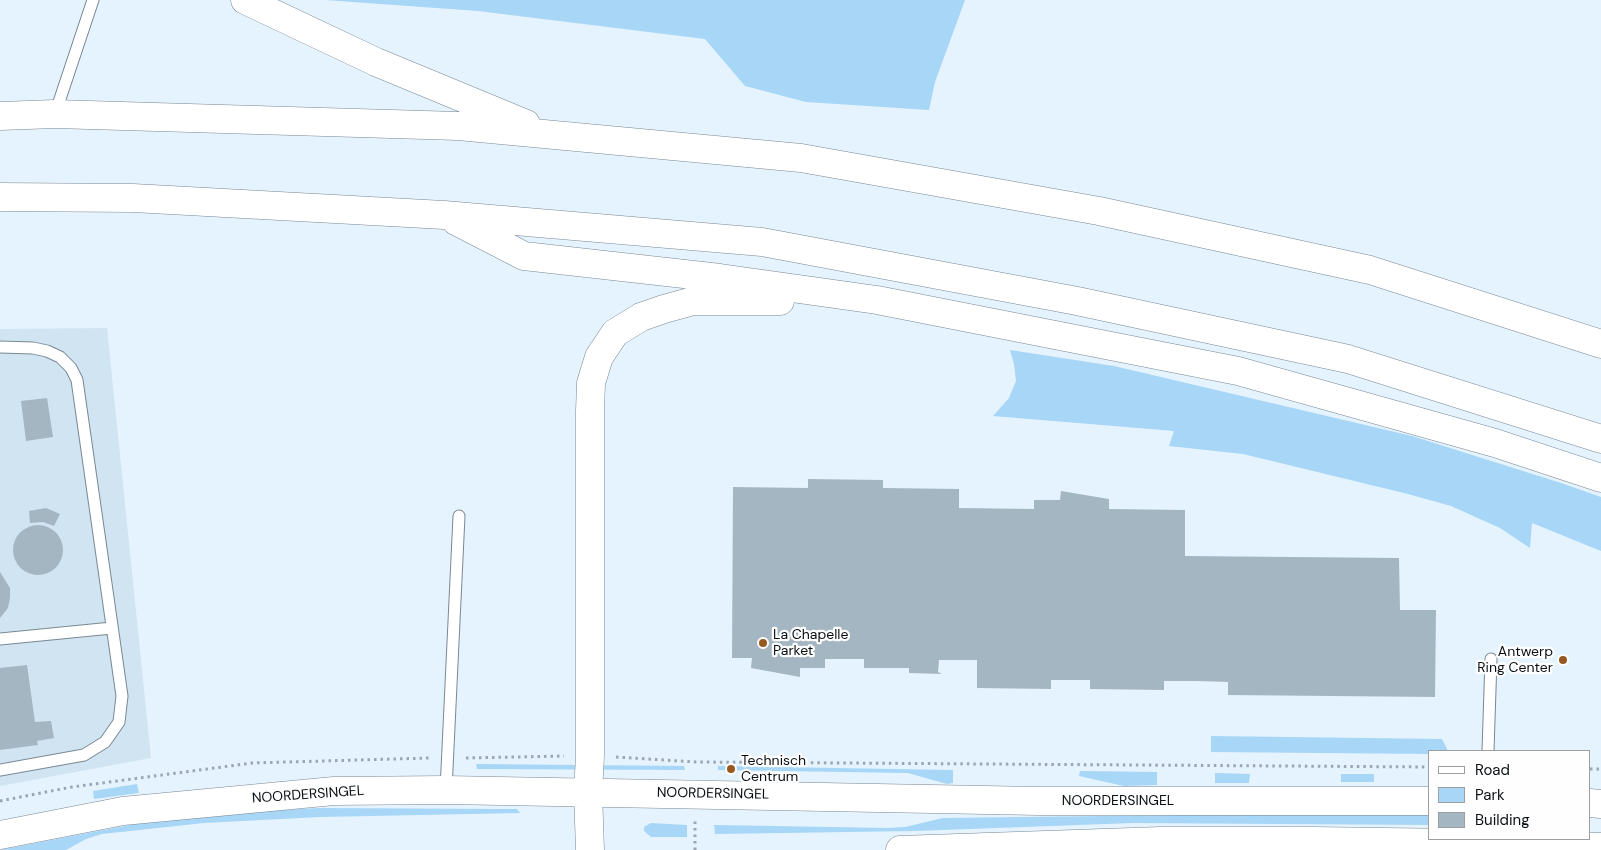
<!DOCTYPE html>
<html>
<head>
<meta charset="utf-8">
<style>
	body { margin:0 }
	#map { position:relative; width:1601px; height:850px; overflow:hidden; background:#e5f3fe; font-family:"DM Sans",sans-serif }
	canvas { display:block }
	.legend { position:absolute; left:1428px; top:750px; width:162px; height:90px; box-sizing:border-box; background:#fefefe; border:1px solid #9c9ea0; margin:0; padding:6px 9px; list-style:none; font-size:15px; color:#090f13 }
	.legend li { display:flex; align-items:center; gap:10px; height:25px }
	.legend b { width:25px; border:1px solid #9c9ea0 }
</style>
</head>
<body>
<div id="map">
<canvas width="1601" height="850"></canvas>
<ul class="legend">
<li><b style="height:6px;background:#fff"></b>Road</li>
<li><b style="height:14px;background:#a7d6f7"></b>Park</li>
<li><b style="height:14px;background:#a5b6c3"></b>Building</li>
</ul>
</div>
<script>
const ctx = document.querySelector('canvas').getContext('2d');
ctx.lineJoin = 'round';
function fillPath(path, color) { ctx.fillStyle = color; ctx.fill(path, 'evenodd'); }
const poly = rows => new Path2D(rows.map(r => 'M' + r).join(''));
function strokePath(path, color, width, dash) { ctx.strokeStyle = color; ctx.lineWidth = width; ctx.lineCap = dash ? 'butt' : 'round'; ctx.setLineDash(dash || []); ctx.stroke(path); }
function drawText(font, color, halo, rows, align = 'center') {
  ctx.font = font + ' "DM Sans",sans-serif'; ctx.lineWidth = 4.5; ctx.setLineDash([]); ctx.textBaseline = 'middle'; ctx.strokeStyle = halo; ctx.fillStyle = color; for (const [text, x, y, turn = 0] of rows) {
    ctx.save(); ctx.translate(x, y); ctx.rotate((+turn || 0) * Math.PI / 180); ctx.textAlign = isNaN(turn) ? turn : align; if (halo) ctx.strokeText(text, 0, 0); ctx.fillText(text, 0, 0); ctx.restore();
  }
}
const built = poly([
	[107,328,151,758,0,786,0,329]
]);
const green = poly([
	[325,0,965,0,935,82,929,110,806,102,745,86,705,39,478,11],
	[1010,350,1114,366,1412,436,1561,483,1601,497,1601,551,1532,523,1530,548,1500,528,1451,506,1408,494,1243,454,1169,446,1174,431,993,416,1009,398,1016,381,1014,364],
	[1211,736,1442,739,1448,751,1430,751,1430,754,1211,752],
	[476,764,684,766,685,770,477,769],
	[718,766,953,770,953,783,947,784,908,773,718,770],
	[1080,771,1157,772,1157,785,1124,786,1079,776],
	[1215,773,1250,774,1249,783,1215,783],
	[1341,774,1374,774,1374,782,1341,782],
	[137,784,139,793,94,799,93,791],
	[319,808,498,809,517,809,520,813,320,817,204,823,102,834,86,839,66,850,0,850,140,823,264,811],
	[1341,813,1430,814,1430,825,1133,823,915,831,715,834,714,825,888,828,905,827,943,818],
	[651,823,687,825,687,837,651,837,644,831,644,827]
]);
const building = poly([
	[47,398,53,437,26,441,21,401],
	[808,479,883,480,883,488,959,489,959,508,1034,509,1034,500,1060,500,1061,491,1109,499,1109,509,1185,510,1185,556,1399,558,1400,610,1436,610,1435,697,1228,695,1228,682,1197,681,1164,681,1164,690,1090,689,1090,680,1051,680,1051,689,977,688,977,660,939,660,938,672,942,674,909,673,909,668,864,668,864,659,825,659,825,668,800,668,800,677,751,668,752,658,732,658,733,487,808,488],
	[46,508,60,514,54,526,43,522,30,523,29,511],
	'13 550a25 25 0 1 1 50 0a25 25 0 1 1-50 0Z',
	[0,572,10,588,10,598,8,608,0,618],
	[27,665,35,722,51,721,54,738,37,741,38,745,0,750,0,668]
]);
const path = poly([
	[616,757,696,762,1430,767],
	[466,758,564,756],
	[1590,769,1601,769],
	[0,801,72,787,252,763,429,758],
	[695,850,695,820]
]);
const service = poly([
	[55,114,93,0],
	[0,347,33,348,47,351,60,357,71,368,77,380,122,696,119,722,105,742,84,755,0,770],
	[0,639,112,628],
	[1488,751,1491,659],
	[446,790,459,516]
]);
const primary = poly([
	[588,792,590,850],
	[1590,803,1601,804],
	[0,835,123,811,334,791,446,790,1039,801,1430,801],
	[900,850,1161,841,1314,841,1529,844,1601,847]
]);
const motorway = poly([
	[245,0,376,62,526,124],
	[0,116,55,114,458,126,801,158,1099,211,1370,270,1601,344],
	[0,197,133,198,444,215,762,242,1077,301,1348,359,1601,439],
	[456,221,524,256,720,278,877,300,1238,371,1495,443,1601,478],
	[588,792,590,756,590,411,591,383,599,357,615,333,641,317,664,309,693,301,780,301]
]);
const markers = [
	[763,643,5,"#97581f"],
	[1563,660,5,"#97581f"],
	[731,769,5,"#97581f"]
];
const poiNames = [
	["La Chapelle",773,635],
	["Parket",773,651],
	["Antwerp",1553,652,"right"],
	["Ring Center",1553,668,"right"],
	["Technisch",741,761],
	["Centrum",741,777]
];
const streetNames = [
	["NOORDERSINGEL",713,794,1],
	["NOORDERSINGEL",308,795,-4],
	["NOORDERSINGEL",1118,801]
];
fillPath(built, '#d1e4f2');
fillPath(green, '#a7d6f7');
fillPath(building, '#a5b6c3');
strokePath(service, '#788894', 13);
strokePath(primary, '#788894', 29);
strokePath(motorway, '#788894', 29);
strokePath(path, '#9ba6af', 3, [2.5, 4]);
strokePath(service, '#fff', 11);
strokePath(primary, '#fff', 28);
strokePath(motorway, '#fff', 28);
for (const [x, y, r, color] of markers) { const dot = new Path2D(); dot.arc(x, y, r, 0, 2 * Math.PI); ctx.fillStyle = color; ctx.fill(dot); strokePath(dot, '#fefefe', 2); }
drawText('14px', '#090f13', '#fefefe', poiNames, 'left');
drawText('14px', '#090f13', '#fefefe', streetNames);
</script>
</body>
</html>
